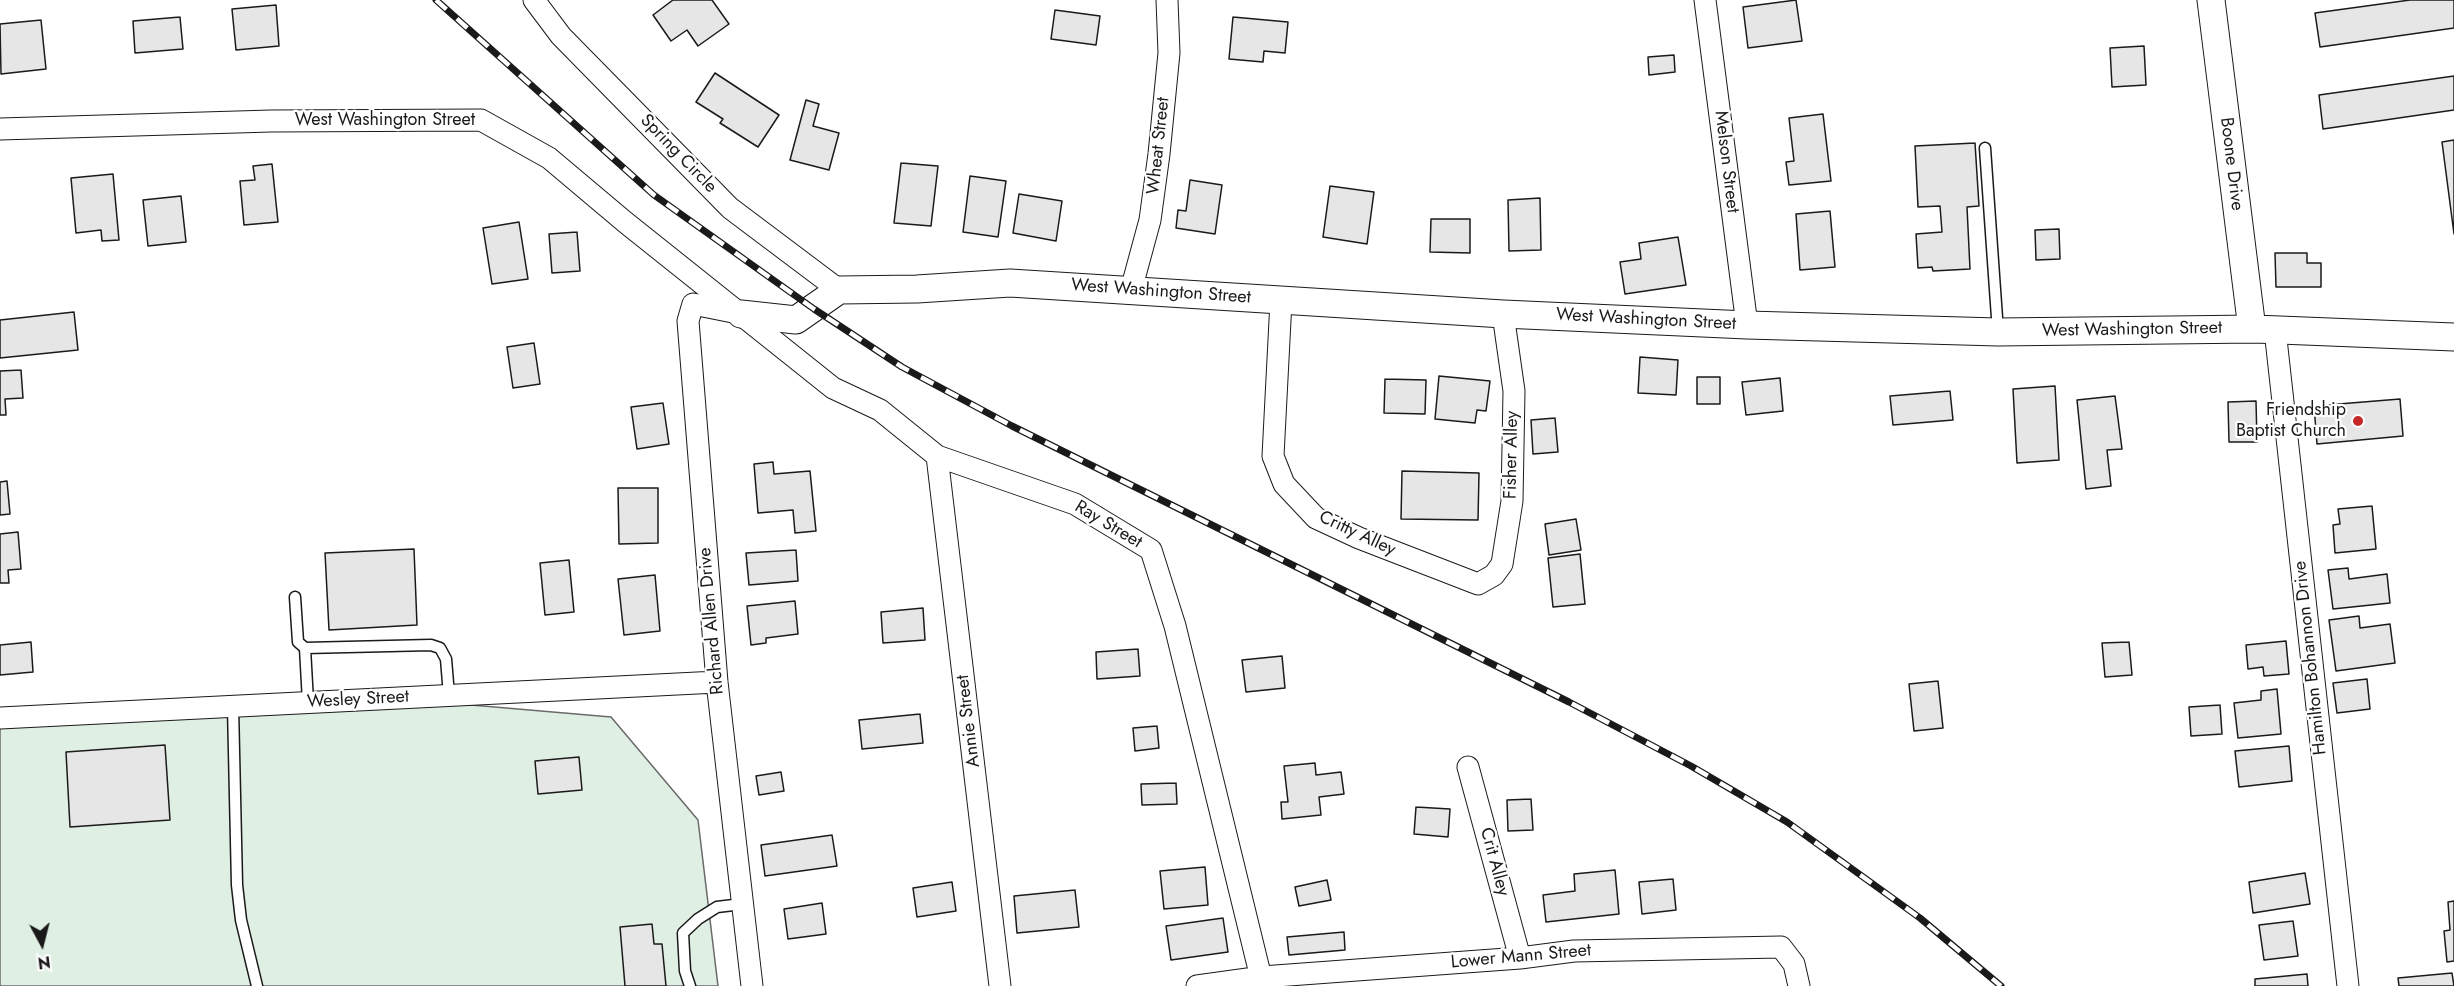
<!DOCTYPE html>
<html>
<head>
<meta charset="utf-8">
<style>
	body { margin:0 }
	#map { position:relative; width:2454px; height:986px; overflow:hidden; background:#fff; font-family:Jost,sans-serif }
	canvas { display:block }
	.north { position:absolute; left:12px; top:914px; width:60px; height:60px; -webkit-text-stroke:4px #fff; paint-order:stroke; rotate:173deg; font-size:16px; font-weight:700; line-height:24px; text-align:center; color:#1a1a1a }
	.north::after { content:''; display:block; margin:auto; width:21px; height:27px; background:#1a1a1a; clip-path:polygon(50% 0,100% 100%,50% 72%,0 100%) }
</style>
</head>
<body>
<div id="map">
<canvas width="2454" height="986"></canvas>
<div class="north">N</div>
</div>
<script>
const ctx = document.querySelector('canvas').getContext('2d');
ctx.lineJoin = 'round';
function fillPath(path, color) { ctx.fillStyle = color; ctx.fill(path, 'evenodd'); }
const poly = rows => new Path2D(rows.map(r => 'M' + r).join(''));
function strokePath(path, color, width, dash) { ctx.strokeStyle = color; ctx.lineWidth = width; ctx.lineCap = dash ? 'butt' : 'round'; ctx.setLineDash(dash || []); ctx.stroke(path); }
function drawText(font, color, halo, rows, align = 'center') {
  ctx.font = font + ' Jost,sans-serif'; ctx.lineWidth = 4.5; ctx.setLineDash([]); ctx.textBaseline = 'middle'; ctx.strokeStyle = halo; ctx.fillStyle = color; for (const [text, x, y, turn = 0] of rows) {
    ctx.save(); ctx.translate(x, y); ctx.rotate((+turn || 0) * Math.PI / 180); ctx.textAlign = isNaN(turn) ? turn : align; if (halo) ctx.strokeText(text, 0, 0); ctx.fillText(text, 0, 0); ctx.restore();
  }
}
const green = poly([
	[448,703,611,717,698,820,718,986,0,986,0,713,448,703]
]);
const building = poly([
	[673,0,712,0,729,24,698,46,687,30,671,41,653,15,673,0],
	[1796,0,1802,41,1748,48,1743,7,1796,0],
	[2410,0,2454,0,2454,28,2320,47,2315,13,2410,0],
	[276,5,279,46,236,50,232,9,276,5],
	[1055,10,1100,16,1096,45,1051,39,1055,10],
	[180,17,183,49,135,53,133,21,180,17],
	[1233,17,1288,22,1285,53,1264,51,1263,62,1229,59,1233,17],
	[41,20,46,69,1,74,0,24,41,20],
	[2144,46,2146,85,2112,87,2110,48,2144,46],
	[1674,55,1675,72,1649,75,1648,57,1674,55],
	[715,73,779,115,758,147,720,123,723,119,696,102,715,73],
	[2454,76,2454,110,2323,129,2319,95,2454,76],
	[806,100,819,104,813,126,839,133,829,170,790,160,806,100],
	[1823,114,1831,181,1789,185,1786,162,1794,161,1789,118,1823,114],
	[2454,140,2454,234,2442,142,2454,140],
	[1975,143,1979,206,1967,207,1970,269,1933,271,1932,267,1918,268,1916,234,1942,232,1940,206,1918,207,1915,146,1975,143],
	[901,163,938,166,931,226,894,223,901,163],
	[272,164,278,222,244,225,240,181,255,180,253,166,272,164],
	[113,174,119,240,102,241,101,230,76,233,71,178,113,174],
	[970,176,1006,181,998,237,963,232,970,176],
	[1190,180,1222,185,1215,234,1176,228,1178,210,1186,211,1190,180],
	[1330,186,1374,192,1367,244,1323,237,1330,186],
	[1019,194,1062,201,1056,241,1013,233,1019,194],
	[181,196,186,242,148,246,143,200,181,196],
	[1540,198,1541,250,1509,251,1508,200,1540,198],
	[1830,211,1835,267,1800,270,1796,214,1830,211],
	[1431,219,1470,219,1470,253,1430,252,1431,219],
	[519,222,528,279,492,284,483,228,519,222],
	[2059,229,2060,259,2036,260,2035,230,2059,229],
	[577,232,580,271,552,273,549,234,577,232],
	[1678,237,1686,285,1625,294,1620,262,1641,259,1639,243,1678,237],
	[2275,253,2307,253,2307,263,2321,263,2321,287,2276,287,2275,253],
	[74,312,78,350,0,358,0,320,74,312],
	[534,343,540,384,513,388,507,347,534,343],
	[1640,357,1678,360,1676,395,1638,393,1640,357],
	[21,370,23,398,5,399,6,415,0,415,0,371,21,370],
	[1439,376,1490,381,1486,411,1477,410,1475,423,1435,419,1439,376],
	[1697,377,1720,377,1720,404,1697,404,1697,377],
	[1780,378,1783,411,1746,415,1742,382,1780,378],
	[1385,379,1426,380,1425,414,1384,413,1385,379],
	[2055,386,2059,460,2017,463,2013,389,2055,386],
	[1950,391,1953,420,1893,425,1890,396,1950,391],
	[2115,396,2122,449,2107,450,2111,486,2086,489,2077,400,2115,396],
	[2400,399,2403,436,2317,444,2314,406,2400,399],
	[2256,401,2257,442,2229,442,2228,402,2256,401],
	[663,403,669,444,637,449,631,407,663,403],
	[1555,418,1558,452,1533,454,1531,420,1555,418],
	[773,462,774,474,810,471,816,531,795,533,793,510,758,513,754,464,773,462],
	[1402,471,1479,473,1478,520,1401,519,1402,471],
	[7,481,10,514,0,515,0,482,7,481],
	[618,488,658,488,658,543,619,544,618,488],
	[2372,506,2376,549,2335,553,2333,525,2340,524,2338,509,2372,506],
	[1576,519,1581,550,1549,555,1545,524,1576,519],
	[18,532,21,569,8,570,9,583,0,583,0,534,18,532],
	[414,549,417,625,329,630,325,553,414,549],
	[796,550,798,581,749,585,746,553,796,550],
	[1580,554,1585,604,1553,607,1548,558,1580,554],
	[569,560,574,612,545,615,540,563,569,560],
	[2348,568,2349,579,2387,574,2390,603,2333,609,2328,570,2348,568],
	[655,575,660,631,624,635,618,579,655,575],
	[795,601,798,634,766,638,766,643,751,645,747,606,795,601],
	[923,608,925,640,883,643,881,612,923,608],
	[2359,616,2360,628,2390,624,2395,663,2336,671,2329,620,2359,616],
	[2286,641,2289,674,2264,676,2263,667,2248,669,2246,645,2286,641],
	[31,642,33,672,0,675,0,645,31,642],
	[2129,642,2132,675,2105,677,2102,643,2129,642],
	[1138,649,1140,676,1097,679,1096,652,1138,649],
	[1282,656,1285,688,1246,692,1242,660,1282,656],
	[2367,679,2370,709,2337,713,2333,683,2367,679],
	[1938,681,1943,728,1914,731,1909,684,1938,681],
	[2277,689,2281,734,2238,738,2234,703,2261,700,2261,691,2277,689],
	[2220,705,2222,734,2191,736,2189,707,2220,705],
	[920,714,923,743,862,749,859,720,920,714],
	[1157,726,1159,748,1135,751,1133,728,1157,726],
	[165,745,170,820,70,827,66,752,165,745],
	[2289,746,2292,781,2239,787,2235,751,2289,746],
	[579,757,582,790,538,794,535,761,579,757],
	[1315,763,1316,775,1341,772,1344,794,1319,797,1321,815,1282,819,1281,802,1288,802,1284,766,1315,763],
	[781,772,784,791,759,795,756,776,781,772],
	[1176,783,1177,804,1142,805,1141,784,1176,783],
	[1531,799,1533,830,1508,831,1507,800,1531,799],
	[1416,807,1450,809,1448,837,1414,834,1416,807],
	[832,835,837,866,765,876,761,845,832,835],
	[1205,867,1208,905,1164,909,1160,871,1205,867],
	[1615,870,1619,914,1546,922,1543,895,1575,891,1574,874,1615,870],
	[2305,873,2310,904,2253,913,2249,882,2305,873],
	[1673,879,1676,910,1642,914,1639,882,1673,879],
	[1327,880,1331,900,1299,906,1295,887,1327,880],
	[952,882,956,911,917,917,913,888,952,882],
	[1075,890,1079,927,1017,933,1014,896,1075,890],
	[2454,901,2454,961,2447,962,2444,931,2450,930,2448,902,2454,901],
	[822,903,826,934,788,939,784,909,822,903],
	[1223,918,1228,952,1171,960,1166,926,1223,918],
	[2293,921,2298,956,2264,960,2259,925,2293,921],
	[652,924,654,944,662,944,666,986,625,986,620,927,652,924],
	[1344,932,1345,950,1289,955,1287,937,1344,932],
	[2452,973,2454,986,2399,986,2398,978,2452,973],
	[2307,974,2308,986,2255,986,2255,979,2307,974]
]);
const service = poly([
	[1985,148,1998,332],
	[295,597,298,642,305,648,308,702],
	[305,648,431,645,440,648,446,659,449,695],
	[233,707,237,885,241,920,257,986],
	[690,986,685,971,683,933,698,919,717,907,742,904]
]);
const minor = poly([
	[534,0,561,36,730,208,839,290],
	[1705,0,1747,325],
	[0,129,271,121,481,120,549,158,625,222,833,388,880,410,937,456,1075,504,1151,550,1175,626,1263,986],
	[1131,290,1150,220,1159,154,1169,53,1167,0],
	[1281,301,1273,456,1284,484,1316,518,1359,538,1478,584,1494,575,1502,564,1512,501,1514,391,1503,314],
	[738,313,693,304,688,321,717,682,752,986],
	[2275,330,2348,986],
	[937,456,1000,986],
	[0,718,717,682],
	[1468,767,1520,958],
	[1197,986,1262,977,1520,958,1574,951,1781,947,1794,964,1799,986]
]);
const tertiary = poly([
	[2211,0,2252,329],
	[741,314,796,320,839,290,917,289,1010,283,1503,314,1747,325,1998,332,2255,329,2454,337]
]);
const rail = poly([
	[436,0,654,195,814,309,902,367,1012,426,1569,702,1691,766,1787,822,1920,918,2001,986]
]);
const markers = [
	[2358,421,6,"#c62828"]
];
const streetNames = [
	["West Washington Street",385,121],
	["Wheat Street",1159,146,-84],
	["Spring Circle",678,154,46],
	["Melson Street",1726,162,83],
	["Boone Drive",2231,164,83],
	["West Washington Street",1161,292,4],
	["West Washington Street",1646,320,3],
	["West Washington Street",2132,330,-1],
	["Fisher Alley",1512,455,-89],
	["Ray Street",1108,525,31],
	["Critty Alley",1357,534,25],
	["Richard Allen Drive",712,621,-95],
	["Hamilton Bohannon Drive",2311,658,-96],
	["Wesley Street",358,700,-3],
	["Annie Street",969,721,-97],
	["Crit Alley",1494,862,75],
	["Lower Mann Street",1521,957,-5]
];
const poiNames = [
	["Friendship",2346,411],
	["Baptist Church",2346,432]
];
fillPath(green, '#e0efe3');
strokePath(green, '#6a6a6a', 1.5);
fillPath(building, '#e6e6e6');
strokePath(building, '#1a1a1a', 1.5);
strokePath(service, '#1a1a1a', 13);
strokePath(minor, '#1a1a1a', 23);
strokePath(tertiary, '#1a1a1a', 29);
strokePath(service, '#fff', 10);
strokePath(minor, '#fff', 21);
strokePath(tertiary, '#fff', 27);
strokePath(rail, '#1a1a1a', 7);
strokePath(rail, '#fff', 4.5, [14]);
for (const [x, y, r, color] of markers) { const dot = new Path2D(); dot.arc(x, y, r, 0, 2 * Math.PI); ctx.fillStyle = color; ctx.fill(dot); strokePath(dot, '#fff', 2); }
drawText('18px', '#1a1a1a', '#fff', streetNames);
drawText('18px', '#1a1a1a', '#fff', poiNames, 'right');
</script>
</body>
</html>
